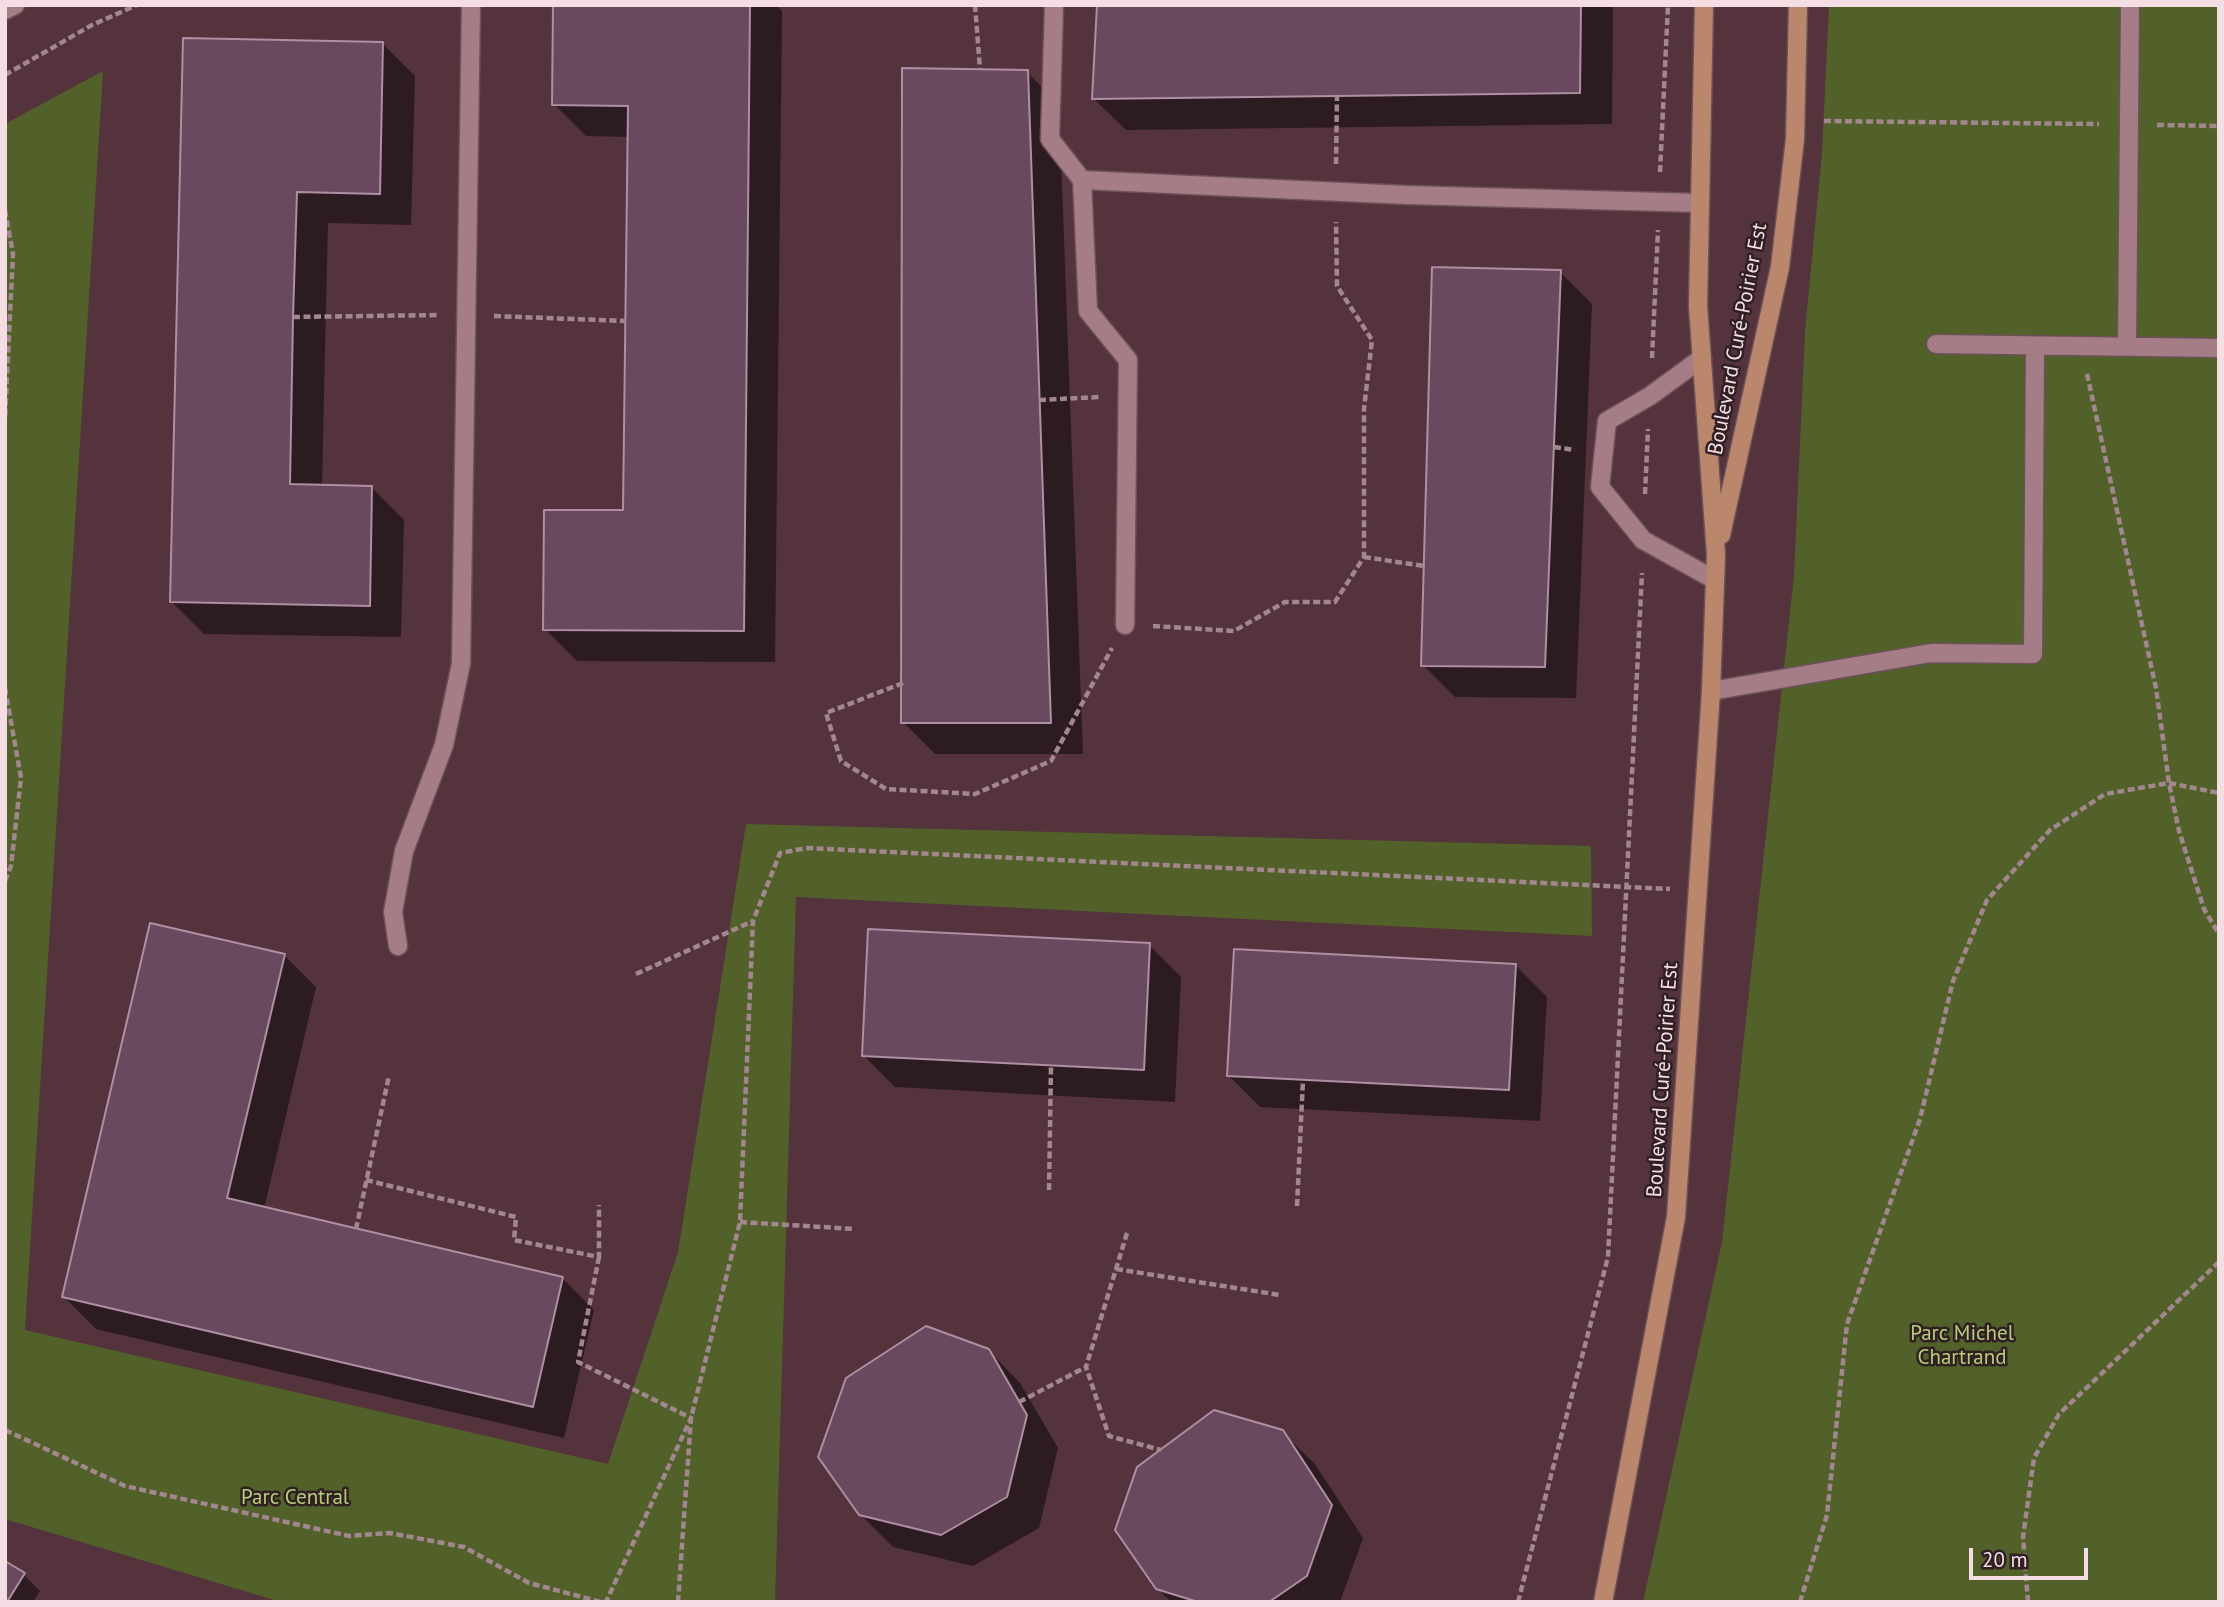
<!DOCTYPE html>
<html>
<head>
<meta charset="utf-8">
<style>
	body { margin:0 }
	#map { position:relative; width:2224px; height:1607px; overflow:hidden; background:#54333c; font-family:"PT Sans",sans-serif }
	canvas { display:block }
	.frame { position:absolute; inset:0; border:7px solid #f4dee3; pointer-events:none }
	.scale { position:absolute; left:1969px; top:1548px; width:119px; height:32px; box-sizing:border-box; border:4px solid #f4dee3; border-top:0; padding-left:9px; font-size:21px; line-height:24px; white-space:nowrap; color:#f4dee3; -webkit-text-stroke:5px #302024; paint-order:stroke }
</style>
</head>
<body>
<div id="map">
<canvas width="2224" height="1607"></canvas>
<div class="frame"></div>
<div class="scale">20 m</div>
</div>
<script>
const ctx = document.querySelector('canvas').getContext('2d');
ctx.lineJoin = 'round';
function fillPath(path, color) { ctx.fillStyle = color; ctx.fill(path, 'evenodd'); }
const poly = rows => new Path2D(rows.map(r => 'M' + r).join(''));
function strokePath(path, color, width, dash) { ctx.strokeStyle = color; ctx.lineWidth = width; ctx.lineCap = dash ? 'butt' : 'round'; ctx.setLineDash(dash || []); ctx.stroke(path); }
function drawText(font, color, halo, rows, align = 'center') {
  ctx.font = font + ' "PT Sans",sans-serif'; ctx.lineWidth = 5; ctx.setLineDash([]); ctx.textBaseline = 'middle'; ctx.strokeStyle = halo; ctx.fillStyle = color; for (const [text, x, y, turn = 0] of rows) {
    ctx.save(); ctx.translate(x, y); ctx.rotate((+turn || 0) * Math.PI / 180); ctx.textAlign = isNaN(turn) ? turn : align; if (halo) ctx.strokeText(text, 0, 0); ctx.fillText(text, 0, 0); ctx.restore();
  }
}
const green = poly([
	[1829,5,2219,5,2219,1602,1643,1602,1722,1242,1794,575,1805,331,1822,153],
	[103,71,25,1330,608,1464,678,1252,746,824,1591,846,1592,936,796,897,775,1602,281,1602,5,1519,5,124]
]);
const shadow = poly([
	[555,5,776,5,782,11,775,662,577,661,545,629,625,512,629,137,586,136,554,104],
	[1099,5,1613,5,1612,124,1126,130,1094,99],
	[185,40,383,44,415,76,411,225,328,223,325,350,322,487,372,488,404,520,401,637,204,634,172,602],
	[1027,72,1059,104,1083,754,935,754,903,722],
	[1560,272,1592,304,1576,698,1455,697,1423,665],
	[1149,945,1181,977,1175,1102,895,1087,863,1055],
	[285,956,316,987,264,1209,562,1278,594,1310,564,1438,96,1329,64,1297],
	[1515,965,1547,997,1540,1121,1260,1107,1228,1075],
	[988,1350,1020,1383,1058,1448,1039,1528,973,1566,893,1547,860,1514],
	[1282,1432,1315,1464,1363,1538,1340,1602,1171,1602,1157,1588],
	[24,1575,40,1591,33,1602,5,1602]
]);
const building = poly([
	[553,5,750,5,744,631,543,630,544,510,623,510,628,106,552,105,553,5],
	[1097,5,1581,5,1580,93,1092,99,1097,5],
	[183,38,383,42,380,194,297,192,293,317,290,484,372,486,370,606,170,602,183,38],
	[902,68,1028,70,1051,723,901,723,902,68],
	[1432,267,1561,270,1545,667,1421,666,1432,267],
	[150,923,285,954,227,1198,563,1277,533,1407,62,1297,150,923],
	[868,929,1150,943,1144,1070,862,1056,868,929],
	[1234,949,1516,964,1509,1090,1227,1076,1234,949],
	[926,1326,989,1349,1027,1415,1007,1497,941,1535,859,1515,818,1457,846,1378,926,1326],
	[1214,1410,1283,1430,1332,1505,1307,1576,1269,1602,1198,1602,1156,1589,1115,1530,1137,1467,1214,1410],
	[5,1561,25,1573,7,1602,5,1602,5,1561]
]);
const path = poly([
	[975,5,980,69],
	[5,75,92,25,137,5],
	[1824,121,2099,124],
	[2157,125,2219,126],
	[1336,164,1337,96],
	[1660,172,1668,5],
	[5,210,13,254,5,420],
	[494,316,626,321],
	[293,317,439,315],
	[1652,358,1658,230],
	[2087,374,2156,688,2169,783,2179,831,2204,909,2219,934],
	[1039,400,1099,397],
	[1554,447,1575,450],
	[1645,494,1648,429],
	[1364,557,1424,566],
	[1153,626,1234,631,1285,602,1335,602,1364,557,1364,409,1372,340,1337,286,1336,222],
	[903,683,826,713,841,761,886,789,975,794,1051,761,1112,648],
	[5,688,21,778,11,866,5,881],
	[636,974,753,921],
	[366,1180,516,1217,514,1240,599,1257,599,1205],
	[1049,1190,1051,1065],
	[1297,1206,1303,1080],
	[740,1222,855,1229],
	[356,1229,389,1076],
	[1127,1233,1086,1367,1109,1436,1161,1450],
	[599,1257,578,1362,691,1418,606,1602],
	[1116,1269,1280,1295],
	[1019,1402,1086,1367],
	[5,1430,125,1486,349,1536,390,1533,464,1547,529,1583,601,1602],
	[678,1602,691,1418,740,1222,753,921,780,853,807,848,1670,889],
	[1518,1602,1608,1257,1642,573],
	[1800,1602,1827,1515,1847,1324,1920,1119,1953,981,1987,900,2050,830,2105,794,2169,783,2219,793],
	[2028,1602,2023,1537,2034,1458,2059,1414,2219,1262]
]);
const minor = poly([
	[1054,5,1050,139,1082,180,1088,311,1128,360,1125,625],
	[5,10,15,5],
	[1082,180,1407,195,1700,203],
	[1936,344,2219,348],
	[2127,347,2130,5],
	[1702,358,1650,396,1607,421,1600,487,1643,540,1715,580],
	[1711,691,1931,653,2033,654,2035,346],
	[398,946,393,912,404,851,444,745,461,664,471,5]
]);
const major = poly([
	[1721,535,1780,267,1795,139,1798,5],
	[1603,1602,1676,1217,1711,691,1716,555,1698,306,1704,5]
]);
const streetNames = [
	["Boulevard Curé-Poirier Est",1738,339,-79],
	["Boulevard Curé-Poirier Est",1663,1080,-86]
];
const parkNames = [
	["Parc Michel",1962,1334],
	["Chartrand",1962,1358],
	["Parc Central",295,1498]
];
fillPath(green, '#52602a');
fillPath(shadow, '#0007');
fillPath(building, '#68495d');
strokePath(building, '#b08ea3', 2);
strokePath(minor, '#6d5159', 21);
strokePath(major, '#6d5159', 21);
strokePath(path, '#a3878e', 4.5, [7, 3.5]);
strokePath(minor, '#a47d87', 18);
strokePath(major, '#bb876c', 18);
drawText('21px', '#f4dee3', '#302024', streetNames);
drawText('21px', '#b7cd79', '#302024', parkNames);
</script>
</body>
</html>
